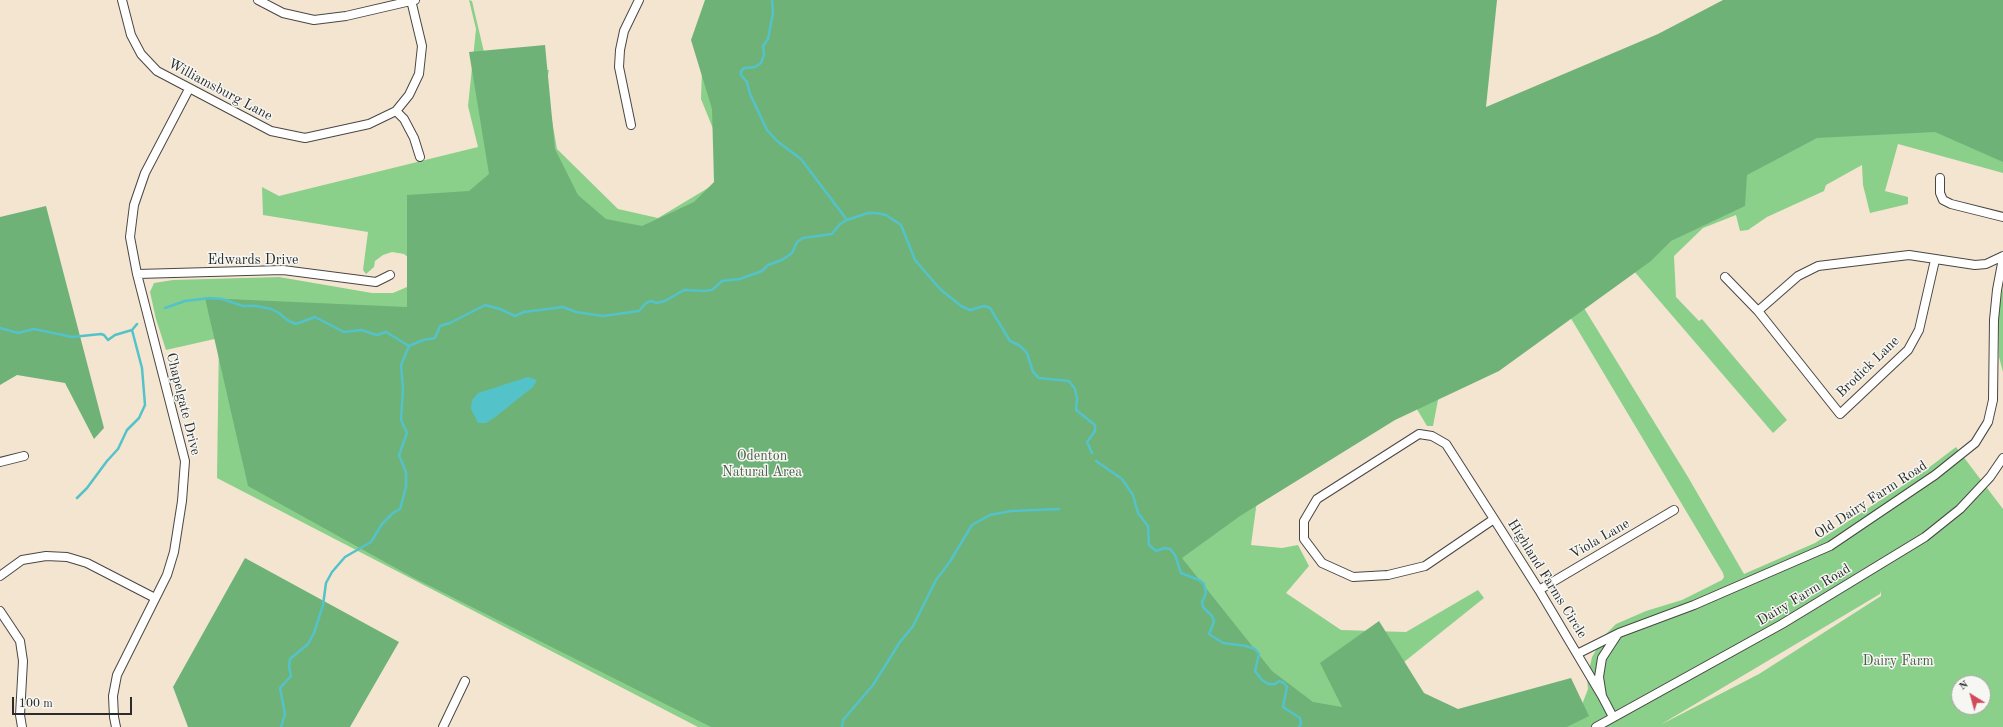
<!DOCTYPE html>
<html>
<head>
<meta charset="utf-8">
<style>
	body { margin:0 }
	#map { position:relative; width:2003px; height:727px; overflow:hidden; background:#f4e5d1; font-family:"Old Standard TT",serif }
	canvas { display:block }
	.north { position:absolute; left:1951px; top:675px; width:40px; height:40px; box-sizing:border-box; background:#f6f6f2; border:1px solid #a5a5a2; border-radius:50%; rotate:323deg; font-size:11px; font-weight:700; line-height:16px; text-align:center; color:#2b2b2b }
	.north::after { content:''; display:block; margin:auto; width:14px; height:18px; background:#d1495b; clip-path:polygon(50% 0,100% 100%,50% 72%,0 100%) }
	.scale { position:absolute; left:12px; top:697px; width:120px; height:18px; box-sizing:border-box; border:2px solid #2b2b2b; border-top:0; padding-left:5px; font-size:12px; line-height:14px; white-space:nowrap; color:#2b2b2b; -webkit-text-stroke:3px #f6f6f2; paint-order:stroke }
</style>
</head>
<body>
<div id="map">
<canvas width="2003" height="727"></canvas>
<div class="north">N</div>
<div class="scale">100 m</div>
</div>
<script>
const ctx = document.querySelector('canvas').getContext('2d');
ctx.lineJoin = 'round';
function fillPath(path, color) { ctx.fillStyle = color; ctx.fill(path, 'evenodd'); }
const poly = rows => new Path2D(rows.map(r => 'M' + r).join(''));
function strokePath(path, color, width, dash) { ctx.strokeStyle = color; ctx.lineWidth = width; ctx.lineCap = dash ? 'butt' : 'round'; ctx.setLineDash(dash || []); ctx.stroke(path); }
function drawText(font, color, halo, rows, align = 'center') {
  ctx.font = font + ' "Old Standard TT",serif'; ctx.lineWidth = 3; ctx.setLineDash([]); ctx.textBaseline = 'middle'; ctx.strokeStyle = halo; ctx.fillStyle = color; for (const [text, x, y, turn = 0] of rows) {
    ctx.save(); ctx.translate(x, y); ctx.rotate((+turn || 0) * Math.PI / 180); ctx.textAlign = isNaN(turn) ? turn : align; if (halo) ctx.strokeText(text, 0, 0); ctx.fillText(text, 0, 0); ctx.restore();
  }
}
const green = poly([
	[469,0,472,1,488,69,549,70,546,86,557,149,618,209,658,218,713,185,724,156,701,99,704,13,772,0,1086,222,2003,0,2003,173,1898,144,1885,191,1908,197,1908,204,1870,213,1863,185,1862,165,1826,185,1824,191,1767,217,1748,230,1740,231,1736,215,1703,228,1674,256,1676,297,1699,321,1702,319,1787,420,1773,433,1621,256,1571,287,1688,477,1744,574,1815,543,1919,475,1956,447,2003,509,2003,727,1553,727,1578,715,1588,689,1587,679,1592,657,1604,636,1616,624,1646,611,1682,600,1722,580,1724,577,1723,573,1557,295,1425,376,1438,400,1433,426,1427,426,1409,396,1259,486,1251,545,1282,548,1298,545,1309,566,1286,593,1341,630,1406,632,1478,590,1484,598,1384,678,1475,727,698,727,217,478,219,338,166,350,156,319,150,292,154,283,173,280,279,277,372,293,393,293,407,287,410,259,404,254,392,252,383,255,375,261,374,267,366,274,363,270,368,232,263,215,262,187,279,196,478,147,468,106,476,29],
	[1881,591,1881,596,1759,674,1660,725,1880,594],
	[1959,683,1983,683,1983,707,1959,707],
	[2003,286,2003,372,1999,357,1999,309]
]);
const forest = poly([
	[705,0,1497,0,1486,107,1658,34,1723,0,2003,0,2003,162,1935,132,1817,138,1747,175,1745,206,1671,241,1651,261,1499,371,1395,420,1240,516,1182,558,1272,671,1313,702,1342,707,1320,663,1379,621,1424,693,1458,709,1571,678,1589,716,1567,727,711,727,412,577,248,486,205,298,407,307,407,195,469,191,489,174,469,52,545,45,555,149,578,195,606,219,642,226,694,202,714,182,712,109,691,40],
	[46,206,104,428,94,439,65,383,17,375,0,385,0,217],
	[245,558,399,642,350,727,188,727,173,687]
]);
const water = poly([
	[528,377,537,380,533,387,494,418,486,423,478,423,471,409,472,400,478,393]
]);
const stream = poly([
	[772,0,773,13,768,39,763,46,764,55,761,63,755,67,744,68,741,71,741,75,747,82,750,94,767,130,777,141,801,159,847,220],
	[165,308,185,301,210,298,222,299,243,306,256,306,271,309,279,313,287,320,296,324,315,317,344,332,361,330,377,335,386,332,409,346,423,340,435,338,440,326,450,323,485,305,500,309,515,316,524,312,563,307,576,312,603,316,639,311,646,303,651,301,657,303,665,301,684,290,705,291,712,290,722,281,740,279,762,271,768,265,782,260,792,253,797,242,803,238,832,234,840,224,847,220,868,213,876,213,886,215,901,225,915,260,940,289,961,306,970,310,984,306,990,308,1010,341,1019,345,1027,353,1033,372,1039,378,1069,381,1075,389,1077,398,1076,410,1095,425,1095,431,1087,442,1092,453],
	[0,328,18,333,34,329,72,337,101,334,104,335,108,340,115,335,132,330,137,324],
	[1096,461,1122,479,1133,495,1138,513,1148,526,1149,545,1156,551,1165,548,1170,549,1175,555,1181,573,1199,580,1204,584,1206,593,1202,602,1203,607,1212,616,1214,622,1209,634,1223,643,1246,646,1255,649,1259,654,1255,671,1262,680,1268,684,1275,684,1279,681,1284,683,1287,687,1283,707,1300,718,1301,724,1299,727],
	[77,498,87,488,107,461,118,449,127,430,139,418,145,405,142,368,132,330],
	[281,727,285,714,280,688,291,676,289,667,290,659,308,644,314,633,323,605,326,583,332,572,345,557,371,542,382,524,393,513,400,509,406,487,406,472,399,455,407,433,401,420,403,389,401,365,409,346],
	[842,727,843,720,873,685,900,642,913,626,936,580,949,563,972,525,990,515,1011,511,1059,509]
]);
const minor = poly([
	[122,0,131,35,141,54,157,71,271,131,305,138,369,124,396,111,409,95,419,74,422,46,411,0],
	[258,0,283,13,314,20,346,16,415,0],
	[396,111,404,119,414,138,420,157],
	[631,125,619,67,620,50,624,31,639,0],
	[1940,178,1940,193,1943,200,1951,204,2003,217],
	[137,274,283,270,376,282,390,275],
	[1725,277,1758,311,1840,414,1908,350,1919,330,1935,260],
	[1758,311,1798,276,1818,266,1909,255,1975,265,1986,264,2003,256],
	[0,462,24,456],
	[1494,519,1425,566,1388,575,1353,577,1322,563,1304,539,1304,521,1317,499,1419,434,1432,436,1446,444,1494,519,1539,590,1602,696],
	[0,576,22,560,46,556,67,557,87,563,155,598],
	[1539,590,1674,510],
	[0,611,20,641,23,661,20,715,22,727],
	[1577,654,1619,633,1694,605,1830,546,1935,475,1975,443,1988,422,1993,400,1994,320,1997,290,2003,258],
	[1613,717,1602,696,1599,677,1602,658,1617,635],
	[116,727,114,717,113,696,117,675,167,575,174,552,182,501,185,461,137,274,130,237,134,205,145,173,189,89],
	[443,727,465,681],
	[1596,727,1782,624,1925,537,1960,509,1990,477,2003,458]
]);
const streetNames = [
	["Williamsburg Lane",220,90,28],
	["Edwards Drive",253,260],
	["Brodick Lane",1868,367,-44],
	["Chapelgate Drive",183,404,76],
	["Old Dairy Farm Road",1871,500,-33],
	["Viola Lane",1600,539,-30],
	["Highland Farms Circle",1547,579,58],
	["Dairy Farm Road",1804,595,-31]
];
const parkNames = [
	["Odenton",762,456],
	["Natural Area",762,472],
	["Dairy Farm",1898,661]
];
fillPath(green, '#8ad08b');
fillPath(forest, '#6fb277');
fillPath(water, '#54c2c9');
strokePath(stream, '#54c2c9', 2.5);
strokePath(minor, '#494744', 10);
strokePath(minor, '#fff', 8);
drawText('14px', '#2b2b2b', '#f6f6f2', streetNames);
drawText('14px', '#485d48', '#f6f6f2', parkNames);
</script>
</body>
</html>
